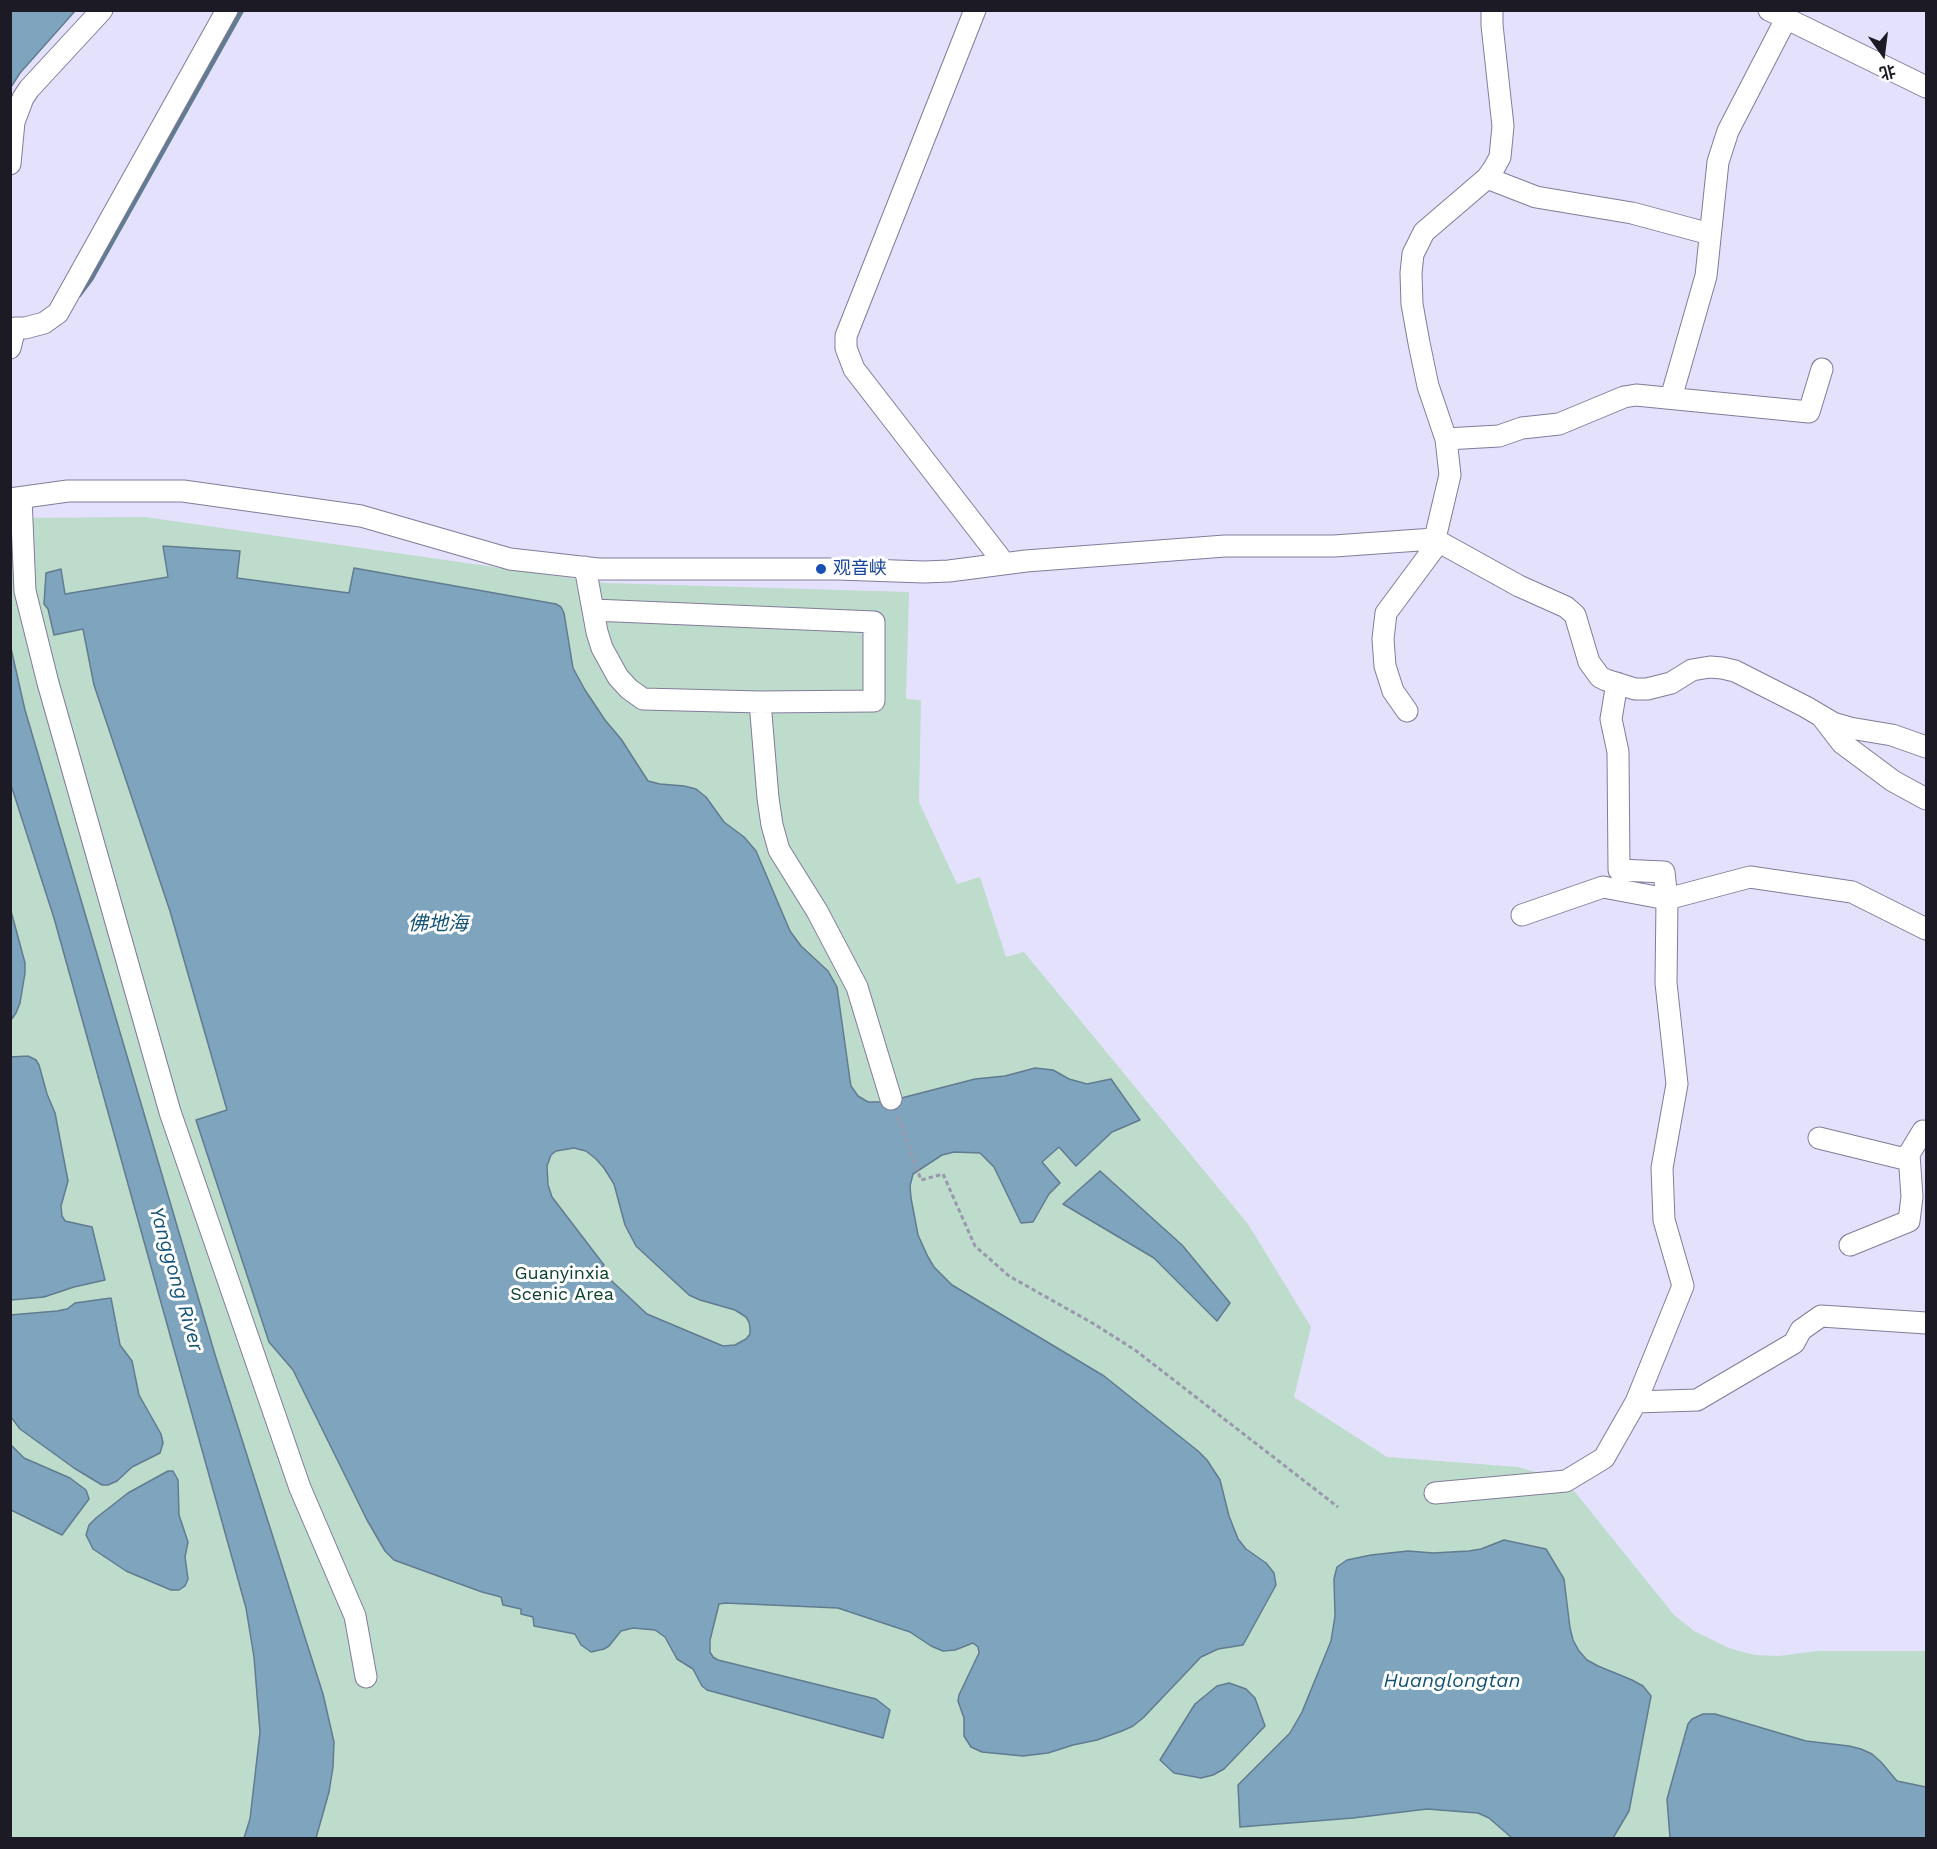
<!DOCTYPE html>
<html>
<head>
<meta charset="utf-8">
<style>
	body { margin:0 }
	#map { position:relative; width:1937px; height:1849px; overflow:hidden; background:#e4e1fc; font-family:"Work Sans","Noto Sans SC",sans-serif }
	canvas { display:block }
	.frame { position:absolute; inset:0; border:12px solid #1b1a25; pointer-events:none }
	.north { position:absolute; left:1853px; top:24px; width:60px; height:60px; -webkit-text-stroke:4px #fff; paint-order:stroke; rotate:166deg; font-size:16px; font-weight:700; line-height:24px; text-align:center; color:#1b1a25 }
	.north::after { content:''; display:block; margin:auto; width:21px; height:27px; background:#1b1a25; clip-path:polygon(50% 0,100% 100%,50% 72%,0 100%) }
</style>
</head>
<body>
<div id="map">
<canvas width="1937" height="1849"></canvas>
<div class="frame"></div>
<div class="north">北</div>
</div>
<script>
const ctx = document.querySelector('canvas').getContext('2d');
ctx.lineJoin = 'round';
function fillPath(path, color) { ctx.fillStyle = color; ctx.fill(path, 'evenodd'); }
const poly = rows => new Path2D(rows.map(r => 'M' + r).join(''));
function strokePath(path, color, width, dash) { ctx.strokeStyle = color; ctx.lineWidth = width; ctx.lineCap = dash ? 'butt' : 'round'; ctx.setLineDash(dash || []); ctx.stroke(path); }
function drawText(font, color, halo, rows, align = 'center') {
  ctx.font = font + ' "Work Sans","Noto Sans SC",sans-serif'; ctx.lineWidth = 6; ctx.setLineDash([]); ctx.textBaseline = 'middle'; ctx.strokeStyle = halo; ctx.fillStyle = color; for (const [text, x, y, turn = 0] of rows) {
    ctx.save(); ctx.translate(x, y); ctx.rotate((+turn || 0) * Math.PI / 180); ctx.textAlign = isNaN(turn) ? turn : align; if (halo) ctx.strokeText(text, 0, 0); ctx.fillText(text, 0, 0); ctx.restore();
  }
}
const green = poly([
	[145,517,606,583,909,592,906,699,921,700,919,802,957,884,980,877,1006,957,1024,952,1248,1224,1311,1327,1294,1397,1387,1457,1518,1467,1542,1474,1565,1485,1575,1492,1674,1615,1694,1631,1729,1648,1754,1655,1779,1656,1817,1651,1926,1651,1926,1838,11,1838,10,518]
]);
const water = poly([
	[11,10,75,11,20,73,11,87,11,10],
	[163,546,240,551,237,578,349,593,354,568,556,604,561,607,564,613,573,668,585,690,605,720,621,739,648,781,660,784,684,786,696,789,706,797,724,822,744,837,756,851,790,931,801,946,828,971,837,987,850,1080,851,1086,858,1096,868,1102,886,1102,975,1079,1005,1076,1035,1068,1053,1070,1069,1079,1087,1084,1111,1079,1140,1120,1112,1132,1076,1166,1059,1147,1042,1162,1060,1183,1049,1194,1033,1222,1021,1223,994,1167,980,1153,954,1152,942,1155,913,1174,910,1186,911,1198,918,1235,928,1257,934,1267,952,1285,1104,1376,1198,1451,1207,1460,1220,1480,1229,1516,1238,1539,1246,1549,1266,1563,1274,1573,1276,1585,1243,1645,1218,1649,1201,1657,1143,1718,1133,1726,1122,1731,1097,1740,1073,1745,1048,1753,1023,1756,982,1752,971,1747,964,1736,964,1718,958,1701,959,1695,979,1653,978,1647,973,1643,955,1650,943,1651,931,1646,910,1632,838,1608,725,1603,719,1604,710,1640,710,1652,713,1657,718,1660,876,1699,890,1710,883,1738,707,1690,702,1686,693,1669,677,1659,665,1637,655,1630,633,1628,621,1631,609,1646,604,1649,591,1652,581,1645,575,1634,534,1626,533,1617,521,1614,521,1609,503,1605,501,1597,482,1592,394,1560,385,1551,367,1520,293,1370,269,1342,196,1120,227,1110,170,911,94,685,83,629,54,635,48,609,44,604,46,573,61,569,65,594,168,577,163,546],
	[574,1148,586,1151,596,1159,604,1168,614,1184,625,1225,636,1246,689,1295,700,1300,735,1310,746,1317,749,1322,750,1328,750,1334,746,1339,735,1345,723,1346,647,1314,600,1270,604,1265,552,1197,548,1185,547,1166,551,1155,556,1151,574,1148],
	[10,644,25,710,216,1358,323,1694,334,1742,333,1767,329,1792,316,1838,244,1838,250,1819,260,1732,254,1657,246,1608,54,918,11,785,10,644],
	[11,911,25,963,25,973,20,1003,16,1013,11,1020,11,911],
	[28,1056,36,1060,39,1065,47,1094,55,1113,68,1181,61,1206,62,1216,65,1221,92,1227,105,1280,74,1287,44,1297,11,1300,11,1057,28,1056],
	[1100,1171,1182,1245,1230,1303,1217,1321,1154,1258,1063,1204,1100,1171],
	[111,1298,120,1345,132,1361,139,1395,161,1434,163,1443,160,1453,132,1467,117,1481,108,1485,102,1485,74,1468,20,1429,11,1417,10,1315,57,1311,67,1309,75,1303,111,1298],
	[11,1445,24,1458,70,1478,86,1490,89,1499,62,1535,11,1510,11,1445],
	[168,1471,173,1471,178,1480,179,1515,188,1542,185,1557,188,1579,185,1586,179,1590,171,1590,126,1571,93,1549,86,1535,89,1525,96,1518,128,1493,168,1471],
	[1504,1540,1546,1549,1564,1579,1570,1628,1573,1640,1579,1651,1587,1660,1598,1666,1632,1680,1643,1686,1651,1696,1629,1811,1613,1838,1512,1838,1489,1818,1478,1813,1427,1809,1353,1818,1240,1827,1238,1785,1290,1733,1302,1712,1331,1641,1335,1616,1334,1579,1337,1567,1347,1560,1371,1555,1408,1551,1433,1553,1469,1551,1481,1549,1504,1540],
	[1229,1683,1246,1689,1255,1698,1265,1726,1224,1769,1213,1775,1201,1778,1174,1773,1160,1760,1195,1704,1217,1686,1229,1683],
	[1703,1714,1715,1714,1806,1741,1849,1746,1861,1749,1872,1754,1881,1762,1897,1781,1926,1787,1926,1838,1670,1838,1667,1799,1688,1724,1692,1719,1703,1714]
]);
const stream = poly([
	[79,295,91,279,242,10]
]);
const path = poly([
	[898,1117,921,1180,943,1174,975,1246,1009,1276,1094,1324,1135,1350,1338,1507]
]);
const minor = poly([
	[975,10,846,336,846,348,854,369,1004,563],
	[1769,10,1926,87],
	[10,164,14,122,23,98,29,89,102,10],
	[1487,178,1536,197,1632,213,1710,234],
	[10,348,15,328,25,328,44,323,58,313,227,10],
	[1671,398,1706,276,1718,162,1728,131,1786,19],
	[1446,439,1499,436,1522,428,1559,424,1624,397,1636,395,1809,412,1822,369],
	[21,498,25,591,48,683,170,1112,300,1488,355,1616,366,1677],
	[10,499,68,491,183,491,361,516,510,559,598,569,838,569,924,572,949,571,1026,561,1225,546,1334,546,1434,539,1519,586,1566,607,1575,615,1589,662,1600,677,1606,680,1635,689,1647,689,1671,683,1692,670,1710,667,1722,668,1735,671,1806,707,1833,723,1850,728,1892,735,1926,747],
	[585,567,597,632,602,648,618,677,629,689,643,699,760,702,874,701,874,622,593,610],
	[760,702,768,798,772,825,779,850,817,911,857,987,891,1099],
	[1407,711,1393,691,1385,666,1383,639,1386,613,1432,551,1450,475,1446,439,1428,386,1419,343,1412,304,1411,273,1413,254,1424,232,1487,178,1494,168,1500,157,1503,126,1492,25,1492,10],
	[1822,717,1842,743,1893,781,1926,799],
	[1522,915,1603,887,1667,899,1750,877,1852,892,1926,929],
	[1819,1138,1909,1160],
	[1850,1245,1909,1221,1912,1197,1909,1154,1923,1131,1926,1133],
	[1636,1402,1697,1400,1794,1343,1801,1330,1821,1316,1926,1323],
	[1435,1493,1566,1481,1604,1458,1636,1402,1683,1286,1664,1220,1662,1168,1677,1084,1666,983,1667,899,1664,872,1619,870,1618,752,1611,719,1617,683]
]);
const markers = [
	[821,569,6,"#1a4fb4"]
];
const transitNames = [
	["观音峡",833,569]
];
const parkNames = [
	["Guanyinxia",562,1274],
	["Scenic Area",562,1295]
];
const waterNames = [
	["佛地海",438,924],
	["Yanggong River",176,1279,74],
	["Huanglongtan",1452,1681]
];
fillPath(green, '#bddccb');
fillPath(water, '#7fa5be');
strokePath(water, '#617b90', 1.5);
strokePath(stream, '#617b90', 5);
strokePath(minor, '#807c9a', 23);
strokePath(path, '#9a98ad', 3, [4.5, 3]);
strokePath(minor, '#fff', 21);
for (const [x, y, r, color] of markers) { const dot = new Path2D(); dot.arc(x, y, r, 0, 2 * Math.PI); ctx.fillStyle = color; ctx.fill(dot); strokePath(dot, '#fff', 2); }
drawText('18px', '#164399', '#fff', transitNames, 'left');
drawText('18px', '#0b432c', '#fff', parkNames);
drawText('italic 20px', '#125377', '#fff', waterNames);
</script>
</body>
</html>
